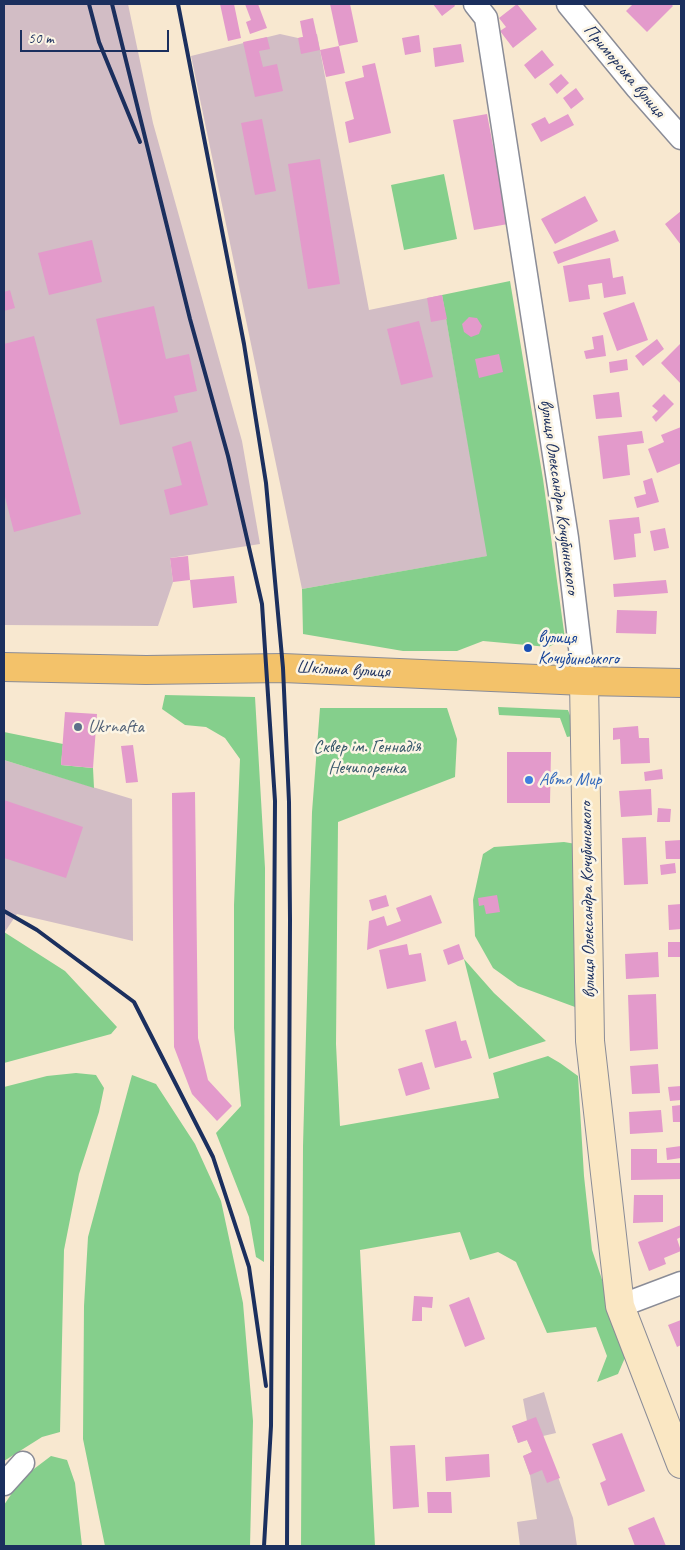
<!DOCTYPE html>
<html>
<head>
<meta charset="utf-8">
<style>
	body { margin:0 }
	#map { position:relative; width:685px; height:1550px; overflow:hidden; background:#f8e8d0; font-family:Caveat,sans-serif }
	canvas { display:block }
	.frame { position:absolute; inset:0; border:5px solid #1b2f5e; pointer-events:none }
	.scale { position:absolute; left:20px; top:30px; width:149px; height:22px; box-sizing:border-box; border:2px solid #1b2f5e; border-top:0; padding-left:6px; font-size:15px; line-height:18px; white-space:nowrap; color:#1b2f5e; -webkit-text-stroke:4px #fcf5e5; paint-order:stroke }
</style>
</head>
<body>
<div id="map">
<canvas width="685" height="1550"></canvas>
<div class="frame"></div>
<div class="scale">50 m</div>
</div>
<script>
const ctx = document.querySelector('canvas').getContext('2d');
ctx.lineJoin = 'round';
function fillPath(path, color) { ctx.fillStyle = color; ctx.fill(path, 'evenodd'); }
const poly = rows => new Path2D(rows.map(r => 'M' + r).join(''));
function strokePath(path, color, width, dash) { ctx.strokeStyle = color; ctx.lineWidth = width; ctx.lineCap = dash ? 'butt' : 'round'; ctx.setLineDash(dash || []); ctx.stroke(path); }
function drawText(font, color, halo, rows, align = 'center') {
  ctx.font = font + ' Caveat,sans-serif'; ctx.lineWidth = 5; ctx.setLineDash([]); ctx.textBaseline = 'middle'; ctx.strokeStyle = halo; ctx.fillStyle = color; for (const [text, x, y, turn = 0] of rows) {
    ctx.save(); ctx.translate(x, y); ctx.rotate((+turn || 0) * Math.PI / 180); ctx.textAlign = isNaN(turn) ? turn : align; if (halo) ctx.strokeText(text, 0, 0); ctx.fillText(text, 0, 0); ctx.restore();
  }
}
const industrial = poly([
	[4,4,128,4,153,123,242,441,260,544,170,558,173,582,158,626,4,625],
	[280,34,298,38,317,34,369,310,442,295,488,556,302,589,191,56],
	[4,760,132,799,133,941,17,914,4,933],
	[544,1392,556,1433,543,1436,573,1518,577,1546,520,1546,517,1522,537,1519,530,1475,523,1456,532,1452,527,1440,518,1443,512,1426,527,1421,523,1399]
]);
const green = poly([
	[444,174,457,239,404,250,391,185],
	[510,281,543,479,565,639,548,647,483,641,457,651,403,651,303,634,302,589,487,556,442,295],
	[165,695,255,697,265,868,264,1262,256,1257,249,1217,216,1133,241,1106,234,1028,234,905,240,759,225,738,206,727,185,725,162,709],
	[498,707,568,710,577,735,567,737,560,718,499,715],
	[320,708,447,708,457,739,455,777,338,822,336,1044,340,1126,499,1098,493,1073,548,1056,560,1063,578,1076,584,1176,592,1250,627,1353,618,1374,597,1382,607,1356,596,1327,547,1333,516,1262,498,1252,470,1260,460,1232,360,1250,375,1546,301,1546,303,1146,312,812],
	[4,732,63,744,61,765,93,768,94,788,4,760],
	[564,842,576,844,575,1007,518,986,493,968,475,936,473,900,483,854,494,847],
	[4,932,65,971,117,1027,111,1034,4,1063],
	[464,959,494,993,546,1041,489,1059],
	[76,1073,96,1075,104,1088,99,1112,79,1174,64,1250,60,1432,42,1437,4,1461,4,1087,47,1076],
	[132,1075,156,1084,195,1144,221,1201,243,1303,253,1421,250,1546,105,1546,83,1439,84,1306,88,1237],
	[51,1456,67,1460,75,1483,82,1546,4,1546,4,1505,22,1478]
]);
const building = poly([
	[220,4,234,4,241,38,228,41],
	[245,4,258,4,267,28,250,34,246,22,251,20],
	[330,4,350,4,358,42,339,46,345,73,326,77,320,50,301,54,298,38,303,37,300,21,313,18,320,50,339,46],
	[433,4,454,4,455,6,442,16],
	[517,4,537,29,513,48,500,31,506,27,499,18],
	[633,4,671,4,673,6,647,32,626,11],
	[419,35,421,52,405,55,402,38],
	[267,37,270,49,259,51,263,67,277,64,283,91,255,97,243,42],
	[461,44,464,62,435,67,433,48],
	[542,50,554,65,535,79,524,65],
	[375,63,391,133,349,143,345,122,354,119,345,82,364,77,362,66],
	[561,74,569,83,557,94,549,84],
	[576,88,584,99,571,109,563,98],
	[487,114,508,224,474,230,453,120],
	[568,114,574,125,541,142,531,124,545,117,549,124],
	[262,119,276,191,255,195,241,123],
	[320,159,340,284,308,289,288,164],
	[585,196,598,221,555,244,541,219],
	[681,211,681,245,665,224],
	[615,230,619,241,558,264,553,252],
	[92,240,102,282,49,295,38,253],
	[610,258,613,278,623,276,626,294,604,298,602,283,588,285,590,299,569,302,563,266],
	[10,290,15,308,4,311,4,292],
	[442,295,447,319,431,322,427,298],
	[634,302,648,340,617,351,603,313],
	[154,306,166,359,189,354,197,391,174,396,178,412,120,425,96,319],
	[469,317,477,318,482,326,479,334,471,337,464,332,462,324],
	[419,321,433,377,401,385,387,329],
	[603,335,606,356,586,359,584,351,594,349,592,337],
	[34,336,81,514,14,532,4,493,4,344],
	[657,339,664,349,643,366,635,356],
	[681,343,681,384,661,363],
	[499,354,503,372,479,378,475,359],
	[627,359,628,370,610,373,609,362],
	[619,392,622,417,596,419,593,395],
	[664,394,674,404,656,422,652,417,658,411,652,406],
	[681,427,681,463,657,473,648,449,664,442,661,435],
	[642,431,644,443,627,445,630,475,603,479,598,436],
	[191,441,208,505,170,515,164,490,182,485,172,447],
	[652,478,659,502,637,508,634,497,646,494,643,481],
	[639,517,641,533,634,534,636,557,614,560,609,520],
	[665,528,669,548,654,551,650,531],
	[188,556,190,580,173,582,170,558],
	[234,576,237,603,193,608,190,580],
	[666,580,668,593,614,597,613,584],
	[617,610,657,611,656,634,616,633],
	[65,712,97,714,93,768,61,765],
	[638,726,639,738,649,738,650,763,621,764,620,739,613,740,613,728],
	[133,745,138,782,126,783,121,746],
	[507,752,551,752,550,803,507,803],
	[662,769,663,779,645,781,644,772],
	[651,789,652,815,621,817,619,791],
	[195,792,198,1038,208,1080,232,1106,217,1121,192,1094,174,1047,172,793],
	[4,800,83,827,66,878,4,858],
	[658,808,671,809,670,822,657,822],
	[646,837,648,884,624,885,622,838],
	[681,840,681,859,666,859,665,841],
	[675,863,676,873,661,875,660,865],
	[386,895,389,906,372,911,369,900],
	[431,895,442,923,367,950,369,921,384,916,387,926,401,921,396,908],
	[497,895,500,912,486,914,484,905,479,906,478,898],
	[681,904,681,929,669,930,668,905],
	[668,942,681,942,681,957,668,957],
	[407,944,409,955,421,953,426,981,387,989,379,950],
	[459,944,464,959,448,965,443,950],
	[658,952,659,977,626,979,625,954],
	[656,994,658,1049,630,1051,628,995],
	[456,1021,461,1041,466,1040,472,1058,435,1068,425,1030],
	[422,1062,430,1089,406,1096,398,1069],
	[658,1064,660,1093,632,1094,630,1066],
	[681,1086,681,1100,670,1101,668,1087],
	[681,1105,681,1122,673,1122,672,1106],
	[661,1110,663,1132,630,1134,629,1112],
	[681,1146,681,1158,667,1160,666,1148],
	[631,1149,657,1149,657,1163,681,1163,681,1179,631,1180],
	[634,1195,663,1195,663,1222,633,1223],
	[681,1225,681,1237,677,1239,681,1251,664,1258,666,1264,649,1271,638,1242],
	[414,1296,433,1297,432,1308,422,1307,422,1321,412,1321],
	[469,1297,485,1339,465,1347,449,1305],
	[681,1320,681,1345,677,1347,668,1325],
	[536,1417,560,1478,547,1483,542,1470,530,1475,523,1456,532,1452,527,1440,518,1443,512,1426],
	[622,1433,645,1491,608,1506,600,1483,606,1480,592,1444],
	[415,1445,419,1507,393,1509,390,1446],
	[489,1454,490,1477,446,1481,445,1457],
	[427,1492,451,1492,452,1513,428,1513],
	[654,1517,666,1546,635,1546,628,1528]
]);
const street = poly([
	[475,4,486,18,567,538,584,681],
	[568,4,637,88,681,138],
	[620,1306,681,1283],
	[4,1484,23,1463]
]);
const secondary = poly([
	[584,681,590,1041,620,1306,681,1464]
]);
const primary = poly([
	[4,667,146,670,283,668,584,681,681,683]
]);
const rail = poly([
	[89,4,99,42,140,142],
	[112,4,190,319,228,456,262,604,275,801,271,1426,264,1546],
	[178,4,244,344,266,483,283,668,289,802,290,920,287,1546],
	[4,911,37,930,134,1002,213,1157,249,1267,266,1386]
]);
const markers = [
	[528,648,5,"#1a4fb4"],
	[78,727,5,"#5c6f8a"],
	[529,780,5,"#3f7fe0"]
];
const streetNames = [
	["Приморська вулиця",624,71,50],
	["вулиця Олександра Кочубинського",559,497,82],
	["Шкільна вулиця",343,670,3],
	["вулиця Олександра Кочубинського",588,900,-91]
];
const transitNames = [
	["вулиця",538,638],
	["Кочубинського",538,659]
];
const serviceNames = [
	["Ukrnafta",88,727]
];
const parkNames = [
	["Сквер ім. Геннадія",367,747],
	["Нечипоренка",367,768]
];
const shopNames = [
	["Авто Мир",539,780]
];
fillPath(industrial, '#d2bdc5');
fillPath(green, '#85cf8c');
fillPath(building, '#e39acb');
strokePath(street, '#8a8c97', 25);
strokePath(secondary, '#8a8c97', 30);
strokePath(primary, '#8a8c97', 30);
strokePath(street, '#fff', 22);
strokePath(secondary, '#fae7c3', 28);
strokePath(primary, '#f3c26a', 28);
strokePath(rail, '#1b2f5e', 4);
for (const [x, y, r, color] of markers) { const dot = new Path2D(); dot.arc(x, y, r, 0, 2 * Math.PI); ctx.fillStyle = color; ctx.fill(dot); strokePath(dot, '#fcf5e5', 2); }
drawText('18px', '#1b2f5e', '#fcf5e5', streetNames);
drawText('18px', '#164399', '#fcf5e5', transitNames, 'left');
drawText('18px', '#4e5e75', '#fcf5e5', serviceNames, 'left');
drawText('18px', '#36576a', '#fcf5e5', parkNames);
drawText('18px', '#366cbe', '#fcf5e5', shopNames, 'left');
</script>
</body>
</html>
